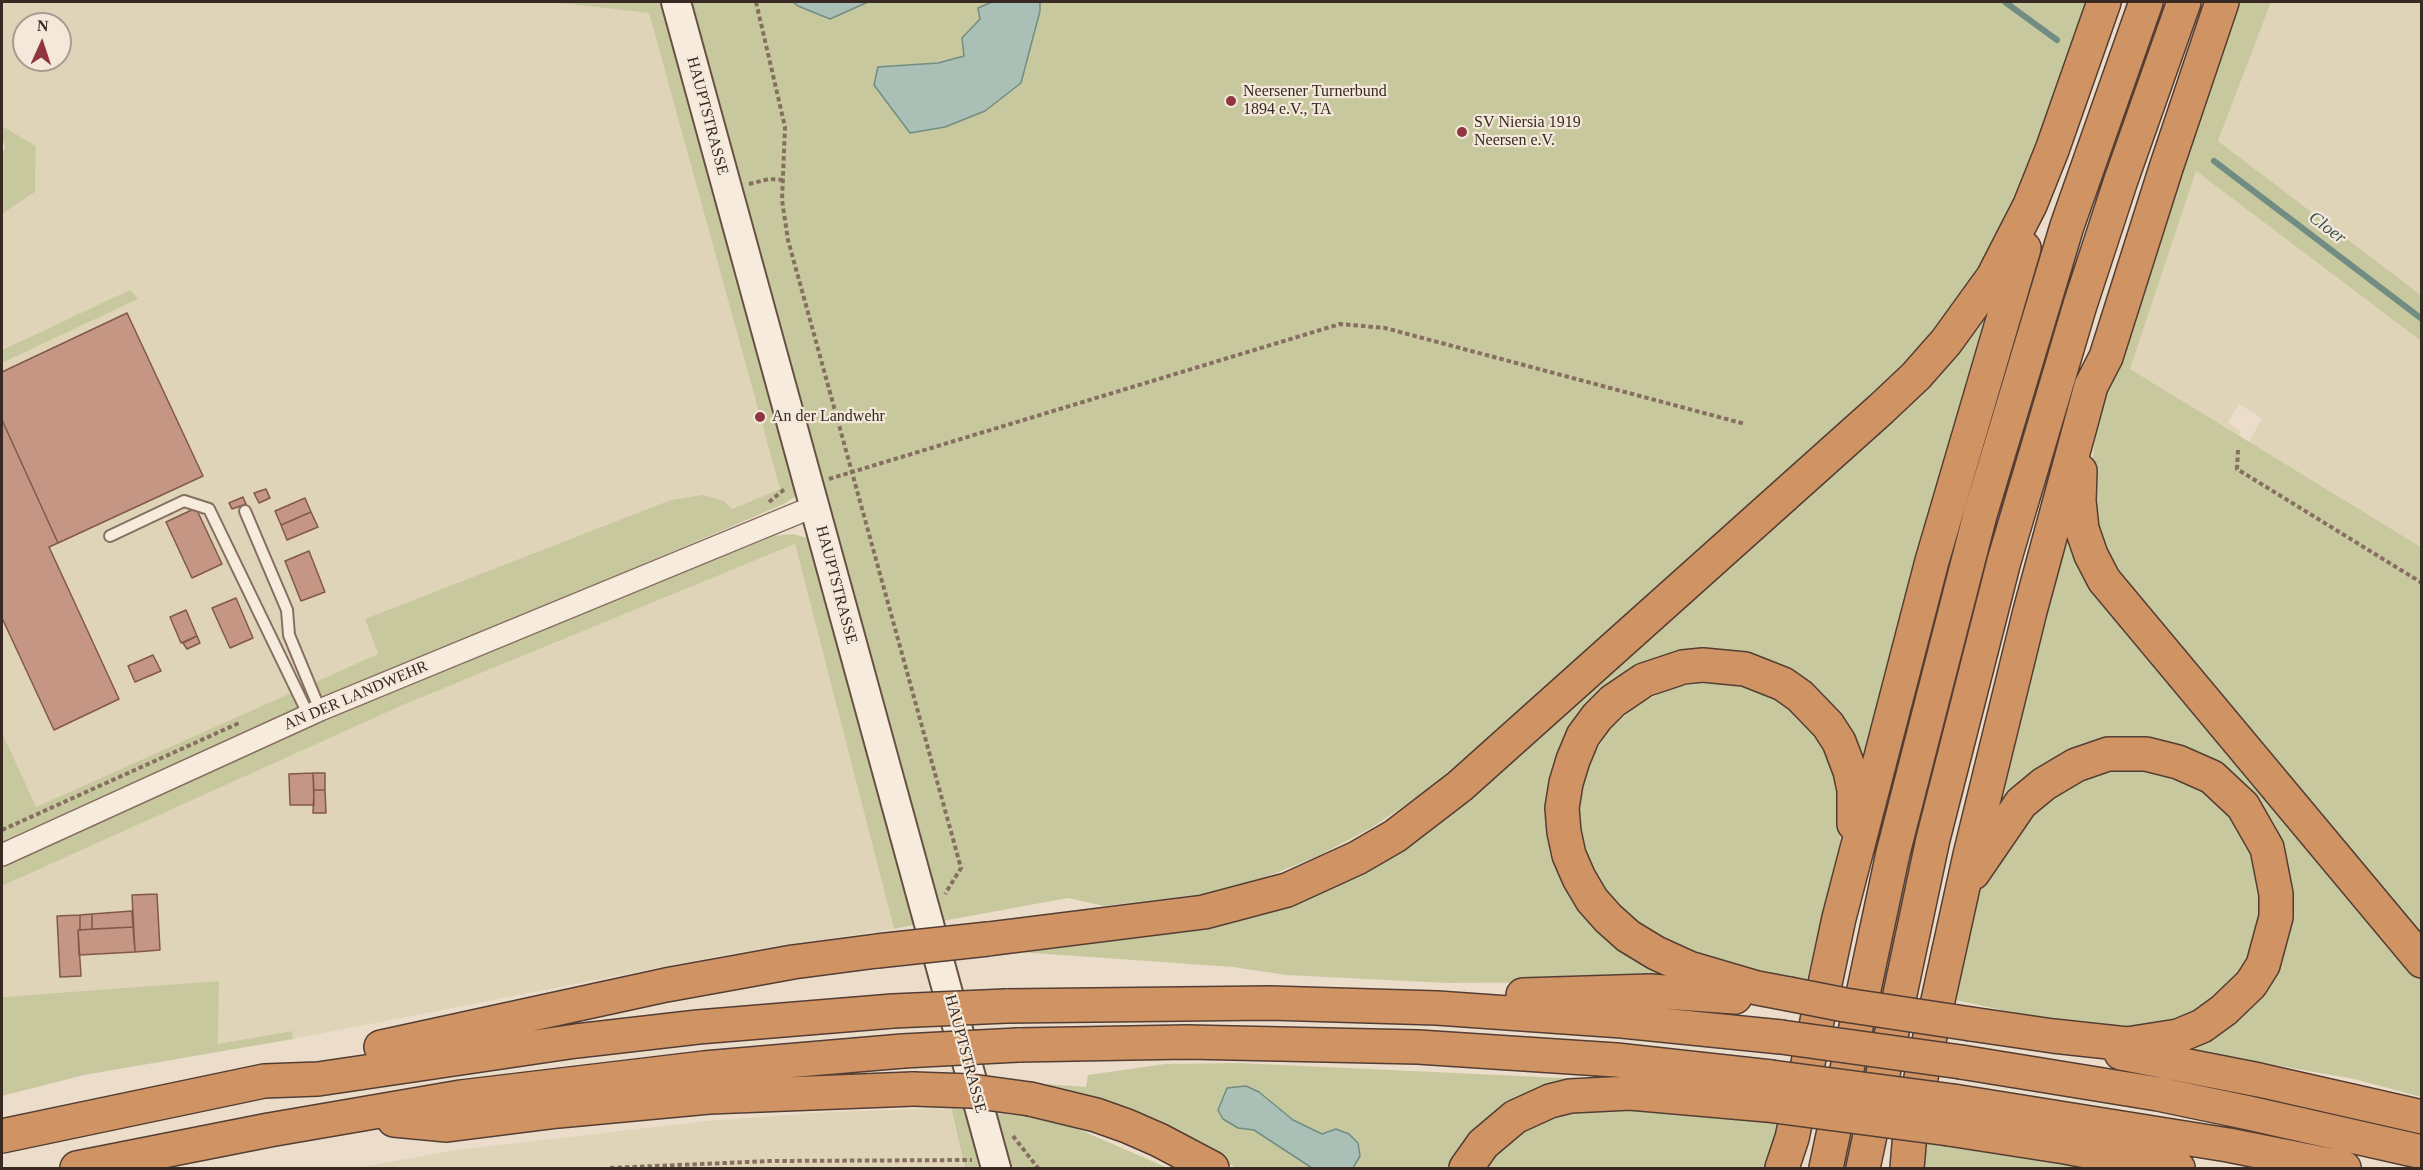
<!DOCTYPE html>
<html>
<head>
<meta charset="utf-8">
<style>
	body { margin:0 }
	#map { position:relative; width:2423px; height:1170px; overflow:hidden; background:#ebddca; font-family:Georgia,serif }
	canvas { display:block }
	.frame { position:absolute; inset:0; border:3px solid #382a22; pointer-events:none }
	.north { position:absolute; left:12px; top:12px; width:60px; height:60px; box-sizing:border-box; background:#f3e8d9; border:2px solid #a89c90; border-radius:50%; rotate:3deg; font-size:16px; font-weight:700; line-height:24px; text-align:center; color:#382a22 }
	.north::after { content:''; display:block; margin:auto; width:21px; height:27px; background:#8f3641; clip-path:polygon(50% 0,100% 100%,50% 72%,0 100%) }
</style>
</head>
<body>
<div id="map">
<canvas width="2423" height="1170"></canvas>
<div class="frame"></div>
<div class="north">N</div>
</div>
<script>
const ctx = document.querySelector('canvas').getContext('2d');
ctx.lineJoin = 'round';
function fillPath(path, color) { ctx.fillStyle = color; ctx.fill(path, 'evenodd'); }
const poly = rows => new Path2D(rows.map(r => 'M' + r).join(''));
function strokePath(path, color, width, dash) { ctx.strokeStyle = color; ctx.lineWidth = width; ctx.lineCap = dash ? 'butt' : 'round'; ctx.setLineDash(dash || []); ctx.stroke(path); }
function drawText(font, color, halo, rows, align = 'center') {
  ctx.font = font + ' Georgia,serif'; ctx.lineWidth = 4.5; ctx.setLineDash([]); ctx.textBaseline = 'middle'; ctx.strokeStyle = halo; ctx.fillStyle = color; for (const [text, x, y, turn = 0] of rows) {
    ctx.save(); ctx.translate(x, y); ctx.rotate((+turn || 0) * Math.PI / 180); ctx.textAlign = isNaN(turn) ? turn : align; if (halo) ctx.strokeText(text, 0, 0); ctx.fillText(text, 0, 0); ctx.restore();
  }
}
const farmland = poly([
	[2,2,551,2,649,13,780,489,732,509,365,619,379,654,36,807,2,732,2,363,138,299,67,319,2,350,2,214,35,192,36,146,2,126],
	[24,24,60,24,60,60,24,60],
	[2271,2,2421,2,2421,295,2218,141],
	[2196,171,2421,341,2421,547,2249,442,2262,418,2239,404,2228,422,2241,432,2239,436,2130,369],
	[795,544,894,929,724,955,293,1039,291,1031,218,1045,219,981,2,997,2,886,403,705],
	[950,1108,965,1168,356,1168,456,1150,707,1121,827,1112]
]);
const green = poly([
	[551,2,662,2,796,485,796,496,784,504,387,673,2,846,2,732,36,807,378,654,365,619,671,500,703,495,724,501,732,509,780,489,649,13],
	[684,2,793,2,799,6,830,19,868,2,992,2,978,8,980,19,962,38,964,56,938,63,878,67,1021,83,1040,11,1040,2,2093,2,2015,219,1970,290,1885,388,1527,709,1422,794,1371,828,1318,856,1256,881,1203,894,1104,906,1068,898,937,922],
	[2240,2,2271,2,2218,141,2421,295,2421,341,2196,171,2130,369,2421,547,2421,938,2122,582,2104,550,2092,513,2090,478,2095,440,2116,358,2163,208],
	[2,126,36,146,35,192,2,214,2,155,5,147,2,138],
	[130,290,138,299,2,363,2,350],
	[1991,298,1922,540,1859,779,1750,661,1591,711,1561,864,1705,981,1447,983,1286,975,1233,967,1019,952,1187,931,1261,913,1330,887],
	[2069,513,2421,974,2421,1097,2354,1079,2173,1047,1951,999],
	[793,534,807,538,813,548,914,925,894,929,795,544,403,705,2,886,2,863,49,841,394,689,774,536],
	[1709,683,1746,686,1778,700,1801,719,1819,740,1834,772,1842,812,1840,844,1806,983,1726,964,1674,944,1634,920,1605,890,1586,856,1578,823,1579,790,1590,761,1611,727,1640,703,1673,687],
	[219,981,218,1044,292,1031,293,1039,84,1075,2,1096,2,997],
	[1239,1063,1628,1081,1575,1085,1455,1168,1353,1168,1360,1156,1336,1129,1322,1134,1293,1120,1259,1092,1238,1128,1254,1130,1312,1168,1236,1168,1183,1137,1031,1083,1086,1087,1088,1075,1165,1064],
	[951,1108,1057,1120,1168,1168,965,1168],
	[1612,1108,1777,1123,1767,1168,1486,1168,1511,1139,1546,1118,1576,1111],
	[1923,1143,1948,1144,2110,1168,1925,1168]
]);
const water = poly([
	[793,2,868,2,830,19,798,6,793,2],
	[992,2,1040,2,1040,11,1021,83,985,111,945,127,910,133,874,85,878,67,938,63,964,56,962,38,980,19,978,8,992,2],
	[1246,1086,1259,1092,1293,1120,1322,1134,1336,1129,1349,1134,1358,1143,1360,1156,1353,1168,1312,1168,1254,1130,1238,1128,1223,1119,1218,1110,1227,1088,1246,1086]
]);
const stream = poly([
	[2005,2,2057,40],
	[2214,161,2422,319]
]);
const building = poly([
	[127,313,203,476,58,543,2,420,2,372,127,313],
	[2,420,58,543,49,547,119,699,54,730,2,618,2,420],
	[266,489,270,498,259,503,254,493,266,489],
	[243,497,246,504,232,509,229,503,243,497],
	[305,498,311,512,281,525,275,511,305,498],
	[196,508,222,564,192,578,166,522,196,508],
	[311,512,318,527,287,540,281,525,311,512],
	[309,551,325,592,301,601,285,561,309,551],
	[236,598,253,638,230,648,212,608,236,598],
	[186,610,197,636,181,643,170,617,186,610],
	[197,636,200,643,187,649,183,643,197,636],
	[153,655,161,671,135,682,128,666,153,655],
	[313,773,314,805,290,805,289,774,313,773],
	[313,773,325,773,325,790,314,790,313,773],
	[314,790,325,790,326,813,313,813,314,790],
	[157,894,160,950,135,952,132,895,157,894],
	[132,911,133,927,92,929,92,914,132,911],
	[92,914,92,929,80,930,80,915,92,914],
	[80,915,80,930,78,930,81,976,60,977,57,916,80,915],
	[133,927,135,952,79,955,78,930,133,927]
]);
const path = poly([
	[756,2,785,127,782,200,788,240,961,868,945,894],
	[749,184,769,179,784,180],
	[2238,450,2237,469,2422,583],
	[829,479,1340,324,1385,328,1745,424],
	[769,502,786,488],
	[2,830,239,723],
	[1013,1136,1038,1168],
	[610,1168,770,1161,972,1160]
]);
const lane = poly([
	[245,511,287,610,289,635,320,710],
	[110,536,184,501,209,509,309,716]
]);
const street = poly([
	[2,855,320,710,815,506]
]);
const secondary = poly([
	[676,2,996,1168]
]);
const highway = poly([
	[2080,471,2079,501,2082,529,2091,555,2104,580,2422,961],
	[988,939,1204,912,1287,890,1357,858,1395,836,1460,786,1881,409,1916,376,1946,342,1993,277,2030,205,2052,150,2104,2],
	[1789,994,1757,988,1689,968,1656,953,1628,936,1608,918,1592,900,1579,878,1569,855,1564,832,1562,808,1566,783,1573,760,1583,736,1597,717,1613,701,1644,680,1683,667,1703,665,1745,669,1783,684,1800,696,1828,725,1839,742,1850,771,1854,790,1854,824],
	[1523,995,1650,991,1735,997],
	[1006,1006,1270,1003,1437,1008,1622,1021,1781,1037],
	[1971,1024,2053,1036,2127,1044,2178,1036,2202,1026,2224,1010,2251,984,2263,965,2276,917,2276,894,2267,848,2243,806,2212,777,2178,762,2146,754,2108,754,2076,765,2044,784,2021,803,1973,873],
	[1018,1045,1187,1042,1418,1047,1616,1060,1771,1077],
	[381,1047,666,985,793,962,877,951],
	[2121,1053,2259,1080,2422,1117],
	[1961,1062,2158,1094,2249,1113,2422,1152],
	[1030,1099,1096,1115,1127,1126,1159,1140,1212,1168],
	[1953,1101,2228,1145,2344,1168],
	[394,1120,447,1125,558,1111,709,1097,913,1089],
	[1949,1129,2065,1147,2178,1168],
	[2,1136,264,1081,318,1079,576,1041,698,1027,893,1011],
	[77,1168,269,1130,461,1097,704,1068,903,1051],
	[1466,1168,1483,1144,1515,1117,1550,1101,1570,1096,1630,1093,1767,1105],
	[1782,1168,1792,1138,1839,918,1932,561,2024,248],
	[1826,1168,1893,853,1980,515,2067,226,2146,2],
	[1863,1168,1933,839,2004,561,2080,305,2121,180,2184,2],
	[1907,1168,1910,1133,1918,1091,1970,855,2030,611,2091,386,2106,357,2166,168,2222,2]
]);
const highwayBridge = poly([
	[877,951,988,939],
	[1789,994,1845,1005,1971,1024],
	[893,1011,1006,1006],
	[1781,1037,1961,1062],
	[903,1051,1018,1045],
	[1771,1077,1953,1101],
	[913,1089,971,1091,1030,1099],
	[1767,1105,1949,1129]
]);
const markers = [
	[1231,101,6,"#8f3641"],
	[1462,132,6,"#8f3641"],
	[760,417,6,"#8f3641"]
];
const poiNames = [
	["Neersener Turnerbund",1243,92],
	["1894 e.V., TA",1243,110],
	["SV Niersia 1919",1474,123],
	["Neersen e.V.",1474,141],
	["An der Landwehr",772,417]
];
const streetNames = [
	["HAUPTSTRASSE",707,116,75],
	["HAUPTSTRASSE",836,585,75],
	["AN DER LANDWEHR",356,696,-23],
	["HAUPTSTRASSE",965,1054,75]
];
const waterNames = [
	["Cloer",2327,228,37]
];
fillPath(farmland, '#e0d4b8');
fillPath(green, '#c8c89e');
fillPath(water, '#aac0b6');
strokePath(water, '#718d83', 1.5);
strokePath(stream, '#718d83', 6);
fillPath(building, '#c59683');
strokePath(building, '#825848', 1.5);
strokePath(lane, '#866f60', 14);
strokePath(street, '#866f60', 24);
strokePath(secondary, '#685143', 32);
strokePath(highway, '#543e33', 36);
strokePath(path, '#866f60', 4, [4.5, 3]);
strokePath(lane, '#f6ebdc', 10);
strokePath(street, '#f6ebdc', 21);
strokePath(secondary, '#f6ebdc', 28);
strokePath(highway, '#d09364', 33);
strokePath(highwayBridge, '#543e33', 36, []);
strokePath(highwayBridge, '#d09364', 33);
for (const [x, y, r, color] of markers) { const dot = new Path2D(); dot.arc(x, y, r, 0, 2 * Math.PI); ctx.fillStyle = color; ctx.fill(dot); strokePath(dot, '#f3e8d9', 2); }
drawText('16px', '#382a22', '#f3e8d9', poiNames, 'left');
drawText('16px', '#382a22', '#f3e8d9', streetNames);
drawText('italic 18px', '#33564f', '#f3e8d9', waterNames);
</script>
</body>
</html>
